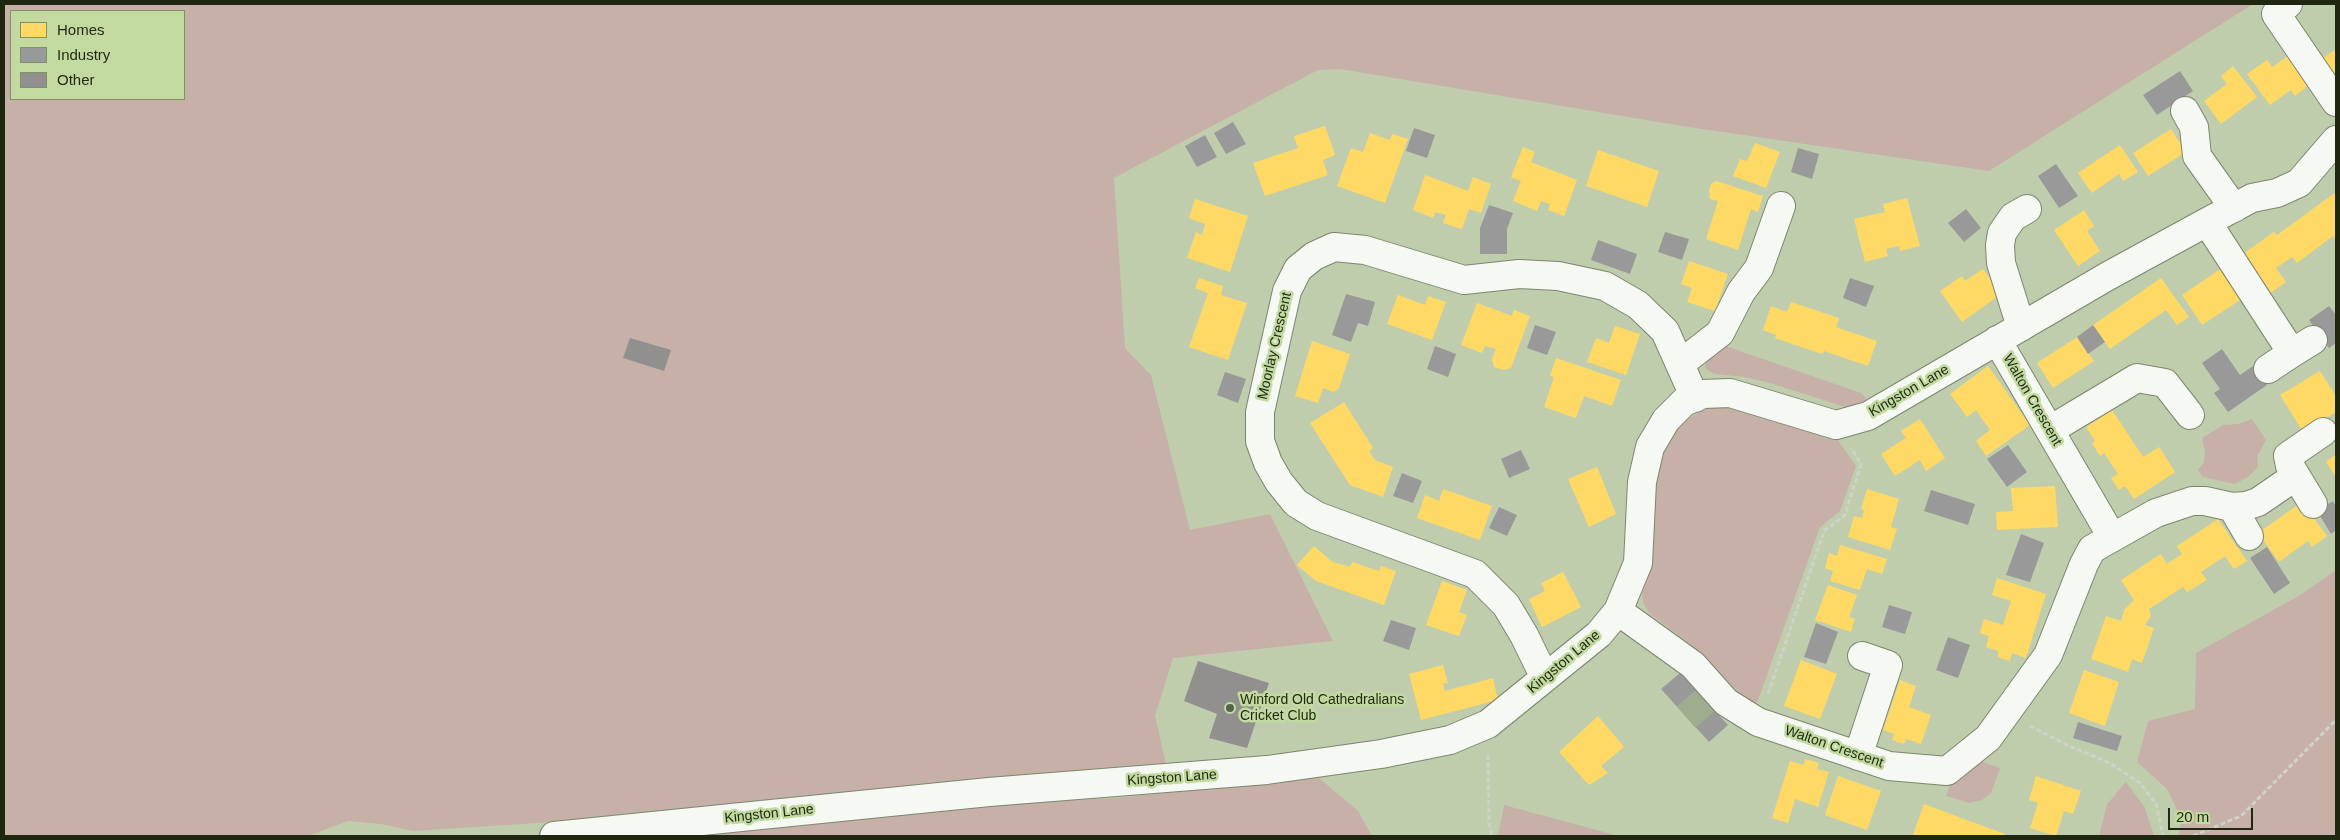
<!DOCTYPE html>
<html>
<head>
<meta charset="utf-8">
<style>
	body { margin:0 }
	#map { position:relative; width:2340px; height:840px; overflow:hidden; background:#c0cdad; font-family:Helvetica,sans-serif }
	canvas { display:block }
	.frame { position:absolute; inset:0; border:5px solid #1f2711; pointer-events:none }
	.legend { position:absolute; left:10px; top:10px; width:175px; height:90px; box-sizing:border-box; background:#c2daa0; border:1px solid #819267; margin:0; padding:6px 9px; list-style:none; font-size:15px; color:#1f2711 }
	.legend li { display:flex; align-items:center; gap:10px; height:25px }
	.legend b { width:25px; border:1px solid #819267 }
	.scale { position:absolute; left:2168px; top:808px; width:85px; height:22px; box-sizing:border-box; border:2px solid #1f2711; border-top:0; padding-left:6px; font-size:15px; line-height:18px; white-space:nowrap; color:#1f2711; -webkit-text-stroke:4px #c2daa0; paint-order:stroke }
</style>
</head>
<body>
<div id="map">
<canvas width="2340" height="840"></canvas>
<div class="frame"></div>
<ul class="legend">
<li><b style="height:14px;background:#ffd966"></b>Homes</li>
<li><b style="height:14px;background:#999"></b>Industry</li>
<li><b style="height:14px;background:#91908e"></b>Other</li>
</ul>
<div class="scale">20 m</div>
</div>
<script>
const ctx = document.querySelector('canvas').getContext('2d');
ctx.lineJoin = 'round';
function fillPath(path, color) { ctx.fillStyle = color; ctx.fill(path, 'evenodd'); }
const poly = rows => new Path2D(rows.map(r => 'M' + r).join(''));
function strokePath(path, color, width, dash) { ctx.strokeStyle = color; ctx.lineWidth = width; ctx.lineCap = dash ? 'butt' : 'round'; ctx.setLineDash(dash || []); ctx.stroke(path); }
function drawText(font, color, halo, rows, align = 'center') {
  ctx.font = font + ' Helvetica,sans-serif'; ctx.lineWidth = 5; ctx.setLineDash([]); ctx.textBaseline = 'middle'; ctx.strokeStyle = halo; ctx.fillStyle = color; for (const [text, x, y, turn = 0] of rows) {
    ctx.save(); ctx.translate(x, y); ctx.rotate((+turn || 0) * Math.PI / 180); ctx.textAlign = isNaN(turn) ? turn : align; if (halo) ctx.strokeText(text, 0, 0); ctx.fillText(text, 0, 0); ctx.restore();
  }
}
const green = poly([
	[4,4,2253,4,1989,171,1682,126,1340,69,1318,70,1114,178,1125,348,1151,375,1190,530,1270,514,1333,641,1173,658,1155,716,1167,768,538,823,412,831,381,824,348,821,308,836,4,836],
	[11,11,184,11,184,99,11,99],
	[1720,344,1861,393,1869,402,1851,409,1770,383,1745,377,1714,374,1705,368,1707,358],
	[1728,404,1833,433,1856,466,1840,511,1820,527,1757,703,1744,698,1690,644,1649,613,1643,603,1642,589,1650,567,1657,460,1668,439,1686,420,1712,405],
	[2252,419,2266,440,2257,457,2258,467,2248,477,2235,484,2203,477,2198,470,2204,462,2205,452,2202,438,2223,425,2238,424],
	[2336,570,2336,836,2179,836,2181,818,2167,789,2137,762,2148,721,2195,709,2196,653,2302,594],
	[1980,761,2000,768,1991,793,1982,800,1969,803,1946,796,1954,774],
	[1318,777,1358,811,1372,836,690,836,998,803,1116,798],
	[2126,782,2145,808,2154,836,2099,836,2107,804],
	[1504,805,1619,836,1498,836]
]);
const homes = poly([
	[2336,49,2336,80,2322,59],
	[2288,56,2309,85,2295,96,2291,90,2270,105,2247,74,2267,60,2272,67],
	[2233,66,2257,97,2221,124,2204,101,2227,84,2221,76],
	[1325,126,1335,155,1323,160,1328,175,1265,196,1253,163,1298,148,1294,136],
	[2171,129,2186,152,2148,176,2133,153],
	[1370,133,1390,140,1392,134,1408,139,1385,203,1337,186,1351,148,1363,152],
	[1755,143,1780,152,1766,188,1733,176,1740,159,1747,161],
	[2120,145,2138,172,2123,181,2119,174,2092,193,2078,173],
	[1523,147,1535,152,1531,162,1577,180,1564,216,1548,210,1550,204,1541,201,1537,211,1513,201,1521,181,1511,177],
	[1598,150,1659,171,1647,207,1586,186],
	[1425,175,1468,191,1473,177,1491,184,1481,213,1469,209,1462,229,1443,223,1446,215,1435,212,1433,218,1413,210],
	[1716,181,1763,196,1758,212,1751,209,1738,250,1706,239,1718,201,1710,199,1709,191,1711,184],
	[2336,192,2336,241,2333,236,2297,263,2292,257,2276,268,2286,282,2265,297,2237,258,2274,232,2277,235],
	[1907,198,1920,246,1900,251,1899,246,1886,249,1888,256,1865,262,1854,219,1885,212,1883,204],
	[1195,199,1248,216,1230,272,1187,258,1196,232,1202,235,1205,224,1189,218],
	[2084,210,2094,226,2087,231,2100,251,2078,266,2054,230],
	[1689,261,1728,274,1715,311,1687,302,1692,288,1681,284],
	[2222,268,2243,298,2202,325,2182,295],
	[1983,269,2001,294,1962,322,1940,291,1962,276,1965,281],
	[1199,278,1223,286,1221,295,1247,303,1228,360,1189,347,1208,293,1195,288],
	[2161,278,2189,317,2177,325,2166,310,2110,349,2093,325],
	[1398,295,1425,305,1428,296,1446,302,1432,340,1387,324],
	[1791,302,1839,318,1836,327,1877,341,1868,366,1824,351,1822,354,1775,338,1776,335,1763,330,1771,306,1787,312],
	[1477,303,1512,316,1514,310,1530,316,1511,368,1503,370,1494,367,1492,359,1496,349,1485,346,1482,353,1461,345],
	[1615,326,1640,334,1626,375,1587,362,1596,338,1609,343],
	[2077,337,2094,361,2053,388,2037,363],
	[1312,341,1350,354,1339,388,1334,392,1323,388,1318,403,1295,396],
	[1556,358,1621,380,1612,406,1584,396,1576,418,1544,407,1554,377,1550,376],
	[1988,366,2030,425,1986,456,1976,441,1990,430,1976,410,1967,417,1950,394],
	[2320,371,2336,396,2336,412,2303,432,2280,395],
	[1344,402,1373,448,1369,451,1375,460,1393,467,1383,497,1350,485,1310,423],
	[2112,410,2143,457,2159,447,2175,472,2134,499,2125,486,2119,490,2111,478,2118,474,2104,453,2100,456,2092,443,2095,441,2086,427],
	[1920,419,1945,458,1926,471,1920,460,1895,476,1881,454,1906,438,1901,431],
	[2336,454,2336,477,2326,462],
	[1597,467,1616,514,1589,527,1568,479],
	[2055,486,2058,527,1997,530,1996,512,2013,511,2011,488],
	[1443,489,1492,506,1480,540,1417,518,1425,495,1439,501],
	[1867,489,1899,499,1891,527,1897,529,1890,550,1848,537,1854,516,1862,518,1864,510,1861,509],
	[2302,502,2327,536,2312,547,2308,541,2279,562,2258,533],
	[2218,519,2247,561,2234,569,2225,556,2201,572,2207,580,2187,592,2183,587,2149,609,2151,616,2145,625,2154,628,2142,663,2132,659,2128,672,2091,659,2106,616,2121,621,2124,610,2134,600,2121,580,2161,554,2167,564,2182,554,2177,546],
	[1840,545,1887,559,1882,574,1867,569,1860,590,1830,581,1833,571,1825,568,1829,553,1837,556],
	[1314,546,1331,561,1350,567,1352,562,1379,571,1381,566,1396,571,1384,605,1316,581,1297,565],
	[1563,572,1581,607,1542,627,1529,599,1545,591,1541,583],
	[1997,578,2046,594,2026,658,2012,653,2010,661,1998,657,1998,651,1986,647,1989,636,1980,633,1984,619,2003,625,2011,601,1992,595],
	[1442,581,1467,590,1459,612,1467,615,1459,636,1426,625],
	[1828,585,1857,595,1849,617,1855,619,1851,632,1815,620],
	[1801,660,1837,674,1820,719,1784,706],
	[1443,665,1448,683,1443,684,1445,691,1493,678,1498,700,1421,720,1409,674],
	[2084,670,2119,682,2105,726,2069,713],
	[1900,680,1916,686,1909,707,1931,715,1921,744,1906,739,1904,744,1892,740,1894,734,1883,730],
	[1598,716,1624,747,1601,766,1608,773,1589,785,1559,752],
	[1805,759,1819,763,1817,769,1829,772,1818,807,1795,799,1788,823,1772,818,1790,761,1804,765],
	[1838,776,1881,791,1867,830,1825,815],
	[2036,776,2081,791,2073,814,2064,811,2056,836,2030,828,2038,803,2029,800],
	[1924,804,1964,819,2005,834,2004,836,1916,836,1913,835]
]);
const industry = poly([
	[2180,71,2193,91,2157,115,2143,95],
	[1233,122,1246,144,1226,154,1214,133],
	[1414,128,1435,135,1427,158,1406,151],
	[1205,135,1217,157,1197,167,1185,146],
	[1798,148,1819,154,1812,179,1791,172],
	[2056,164,2078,196,2059,208,2038,176],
	[1489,205,1513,213,1507,229,1507,254,1480,254,1480,228],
	[1966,209,1981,228,1964,242,1948,223],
	[1665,232,1689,239,1682,260,1658,252],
	[1598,240,1637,254,1630,274,1591,260],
	[1850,278,1874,286,1866,307,1843,298],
	[1346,294,1375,302,1368,326,1358,323,1351,342,1332,335],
	[2329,306,2336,315,2336,343,2329,348,2309,320],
	[1535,325,1556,332,1547,355,1527,348],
	[2093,325,2105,342,2088,354,2077,337],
	[1435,346,1456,354,1448,377,1427,369],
	[2222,349,2240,375,2253,366,2267,385,2228,412,2214,393,2220,389,2202,363],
	[1225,372,1246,379,1238,403,1217,395],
	[2008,445,2027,472,2007,487,1987,459],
	[1521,450,1530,469,1509,478,1501,459],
	[1402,473,1422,481,1413,503,1393,496],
	[1931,490,1975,504,1968,525,1924,511],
	[2333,501,2336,507,2336,530,2331,534,2317,511],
	[1499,507,1517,515,1507,536,1489,528],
	[2021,534,2044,543,2030,582,2006,575],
	[2267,547,2290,583,2274,594,2250,558],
	[1889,605,1912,612,1905,634,1882,627],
	[1391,620,1416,628,1409,650,1383,641],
	[1816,623,1838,632,1826,664,1804,657],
	[1948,637,1970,645,1958,678,1936,670],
	[1680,673,1728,725,1709,742,1661,689],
	[2078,722,2122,736,2117,751,2073,738]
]);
const building = poly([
	[630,338,671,350,664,371,623,358],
	[1198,661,1269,683,1247,748,1209,738,1217,714,1184,701]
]);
const minorTunnel = poly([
	[1686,717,1705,701]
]);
const path = poly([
	[1768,694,1824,531,1845,515,1861,464,1851,448],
	[2030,726,2067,745,2110,763,2140,783,2156,804,2163,836],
	[1488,755,1489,823,1492,836],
	[2193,836,2241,816,2336,720]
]);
const minor = poly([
	[2288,4,2276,14,2336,102],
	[2185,111,2194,127,2197,156,2234,208],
	[2207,222,2292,353,2268,369],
	[2021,327,2001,263,2000,245,2002,233,2013,217,2027,209],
	[1997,340,2112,537],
	[2292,353,2313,340],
	[1680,364,1720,333,1741,292,1759,268,1781,206],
	[2050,430,2137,378,2165,383,2190,415],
	[2313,504,2290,466,2288,456,2323,432],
	[2232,507,2249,536],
	[1618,611,1693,665,1726,702,1758,722,1889,766,1947,771,1988,738,2048,655,2084,564,2092,549,2156,513,2192,501,2205,501,2232,507,2246,506,2258,502,2296,476],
	[1545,678,1524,635,1506,605,1475,574,1317,516,1296,503,1279,482,1268,463,1260,441,1260,412,1287,291,1298,269,1314,256,1334,247,1365,250,1464,280,1519,274,1558,276,1605,286,1638,305,1665,331,1695,398],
	[1858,756,1888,665,1862,656],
	[554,836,989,792,1267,770,1381,754,1450,740,1488,724,1599,634,1618,611,1638,563,1642,482,1650,447,1666,420,1684,402,1703,394,1730,393,1836,425,1868,416,2108,276,2207,222,2252,198,2277,193,2299,183,2336,140]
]);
const markers = [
	[1230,708,5,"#576148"]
];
const streetNames = [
	["Moorlay Crescent",1275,346,-77],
	["Kingston Lane",1909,391,-30],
	["Walton Crescent",2032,400,60],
	["Kingston Lane",1564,662,-40],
	["Walton Crescent",1834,747,19],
	["Kingston Lane",1172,778,-4],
	["Kingston Lane",769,814,-6]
];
const poiNames = [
	["Winford Old Cathedralians",1240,700],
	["Cricket Club",1240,716]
];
fillPath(green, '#c7b0a7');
fillPath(homes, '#ffd966');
fillPath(industry, '#999');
fillPath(building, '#91908e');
strokePath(minorTunnel, '#a0ac8e', 28, [28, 14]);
strokePath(minor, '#7c866d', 30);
strokePath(path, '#ced2c7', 3, [5, 2.5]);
strokePath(minor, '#f6f8f3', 28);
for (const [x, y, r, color] of markers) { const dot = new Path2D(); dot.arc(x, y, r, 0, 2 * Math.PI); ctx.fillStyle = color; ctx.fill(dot); strokePath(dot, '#c2daa0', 2); }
drawText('14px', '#1f2711', '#c2daa0', streetNames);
drawText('14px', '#1f2711', '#c2daa0', poiNames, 'left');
</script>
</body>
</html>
